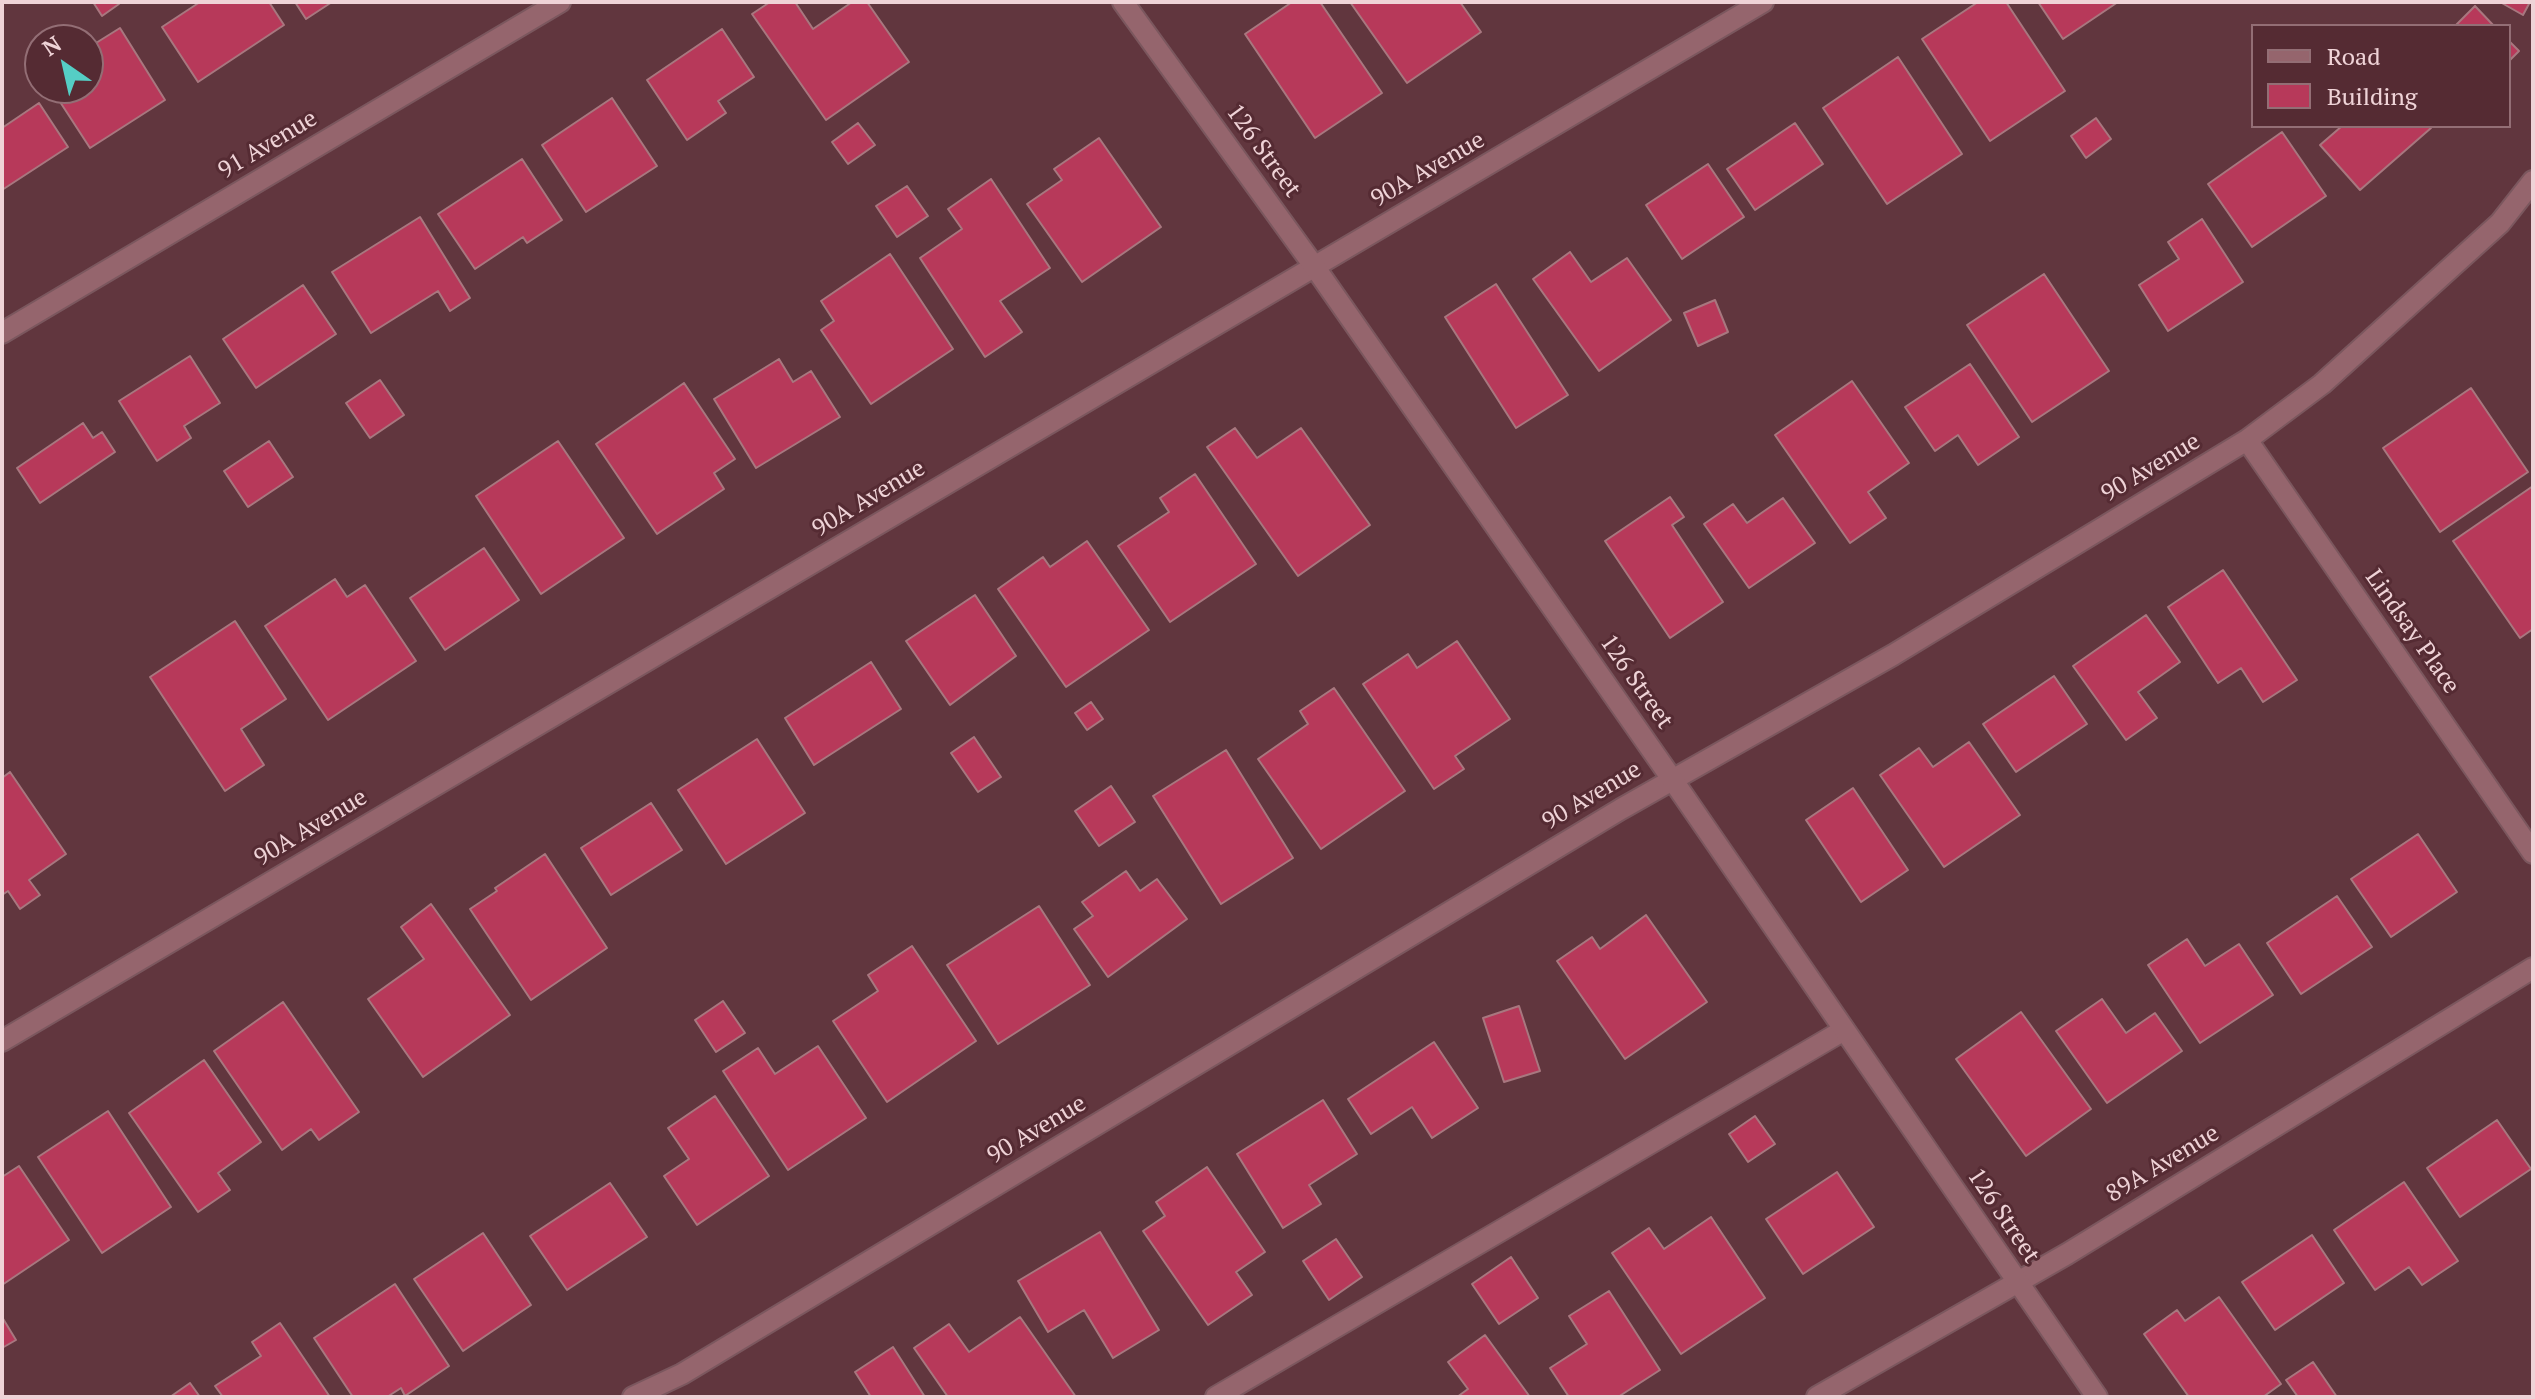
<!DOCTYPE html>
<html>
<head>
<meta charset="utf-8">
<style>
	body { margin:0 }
	#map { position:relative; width:2535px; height:1399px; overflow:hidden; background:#61363e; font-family:"PT Serif",serif }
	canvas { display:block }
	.frame { position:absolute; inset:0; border:4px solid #efd3d7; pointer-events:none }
	.legend { position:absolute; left:2251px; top:24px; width:260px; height:104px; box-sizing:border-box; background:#552b33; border:2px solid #936e75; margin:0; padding:10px 14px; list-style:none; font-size:24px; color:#efd3d7 }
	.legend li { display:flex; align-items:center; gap:16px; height:40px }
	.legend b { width:40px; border:2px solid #936e75 }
	.north { position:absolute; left:24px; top:24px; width:80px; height:80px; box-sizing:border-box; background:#552b33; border:2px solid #936e75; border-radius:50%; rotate:326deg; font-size:22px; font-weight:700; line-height:32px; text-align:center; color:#efd3d7 }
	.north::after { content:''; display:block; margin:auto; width:28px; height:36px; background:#55cec5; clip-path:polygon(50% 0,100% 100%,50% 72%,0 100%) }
</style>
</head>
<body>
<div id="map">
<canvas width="2535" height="1399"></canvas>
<div class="frame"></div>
<ul class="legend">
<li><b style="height:10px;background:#95656d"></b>Road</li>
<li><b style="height:22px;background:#b7395a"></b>Building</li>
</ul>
<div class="north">N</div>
</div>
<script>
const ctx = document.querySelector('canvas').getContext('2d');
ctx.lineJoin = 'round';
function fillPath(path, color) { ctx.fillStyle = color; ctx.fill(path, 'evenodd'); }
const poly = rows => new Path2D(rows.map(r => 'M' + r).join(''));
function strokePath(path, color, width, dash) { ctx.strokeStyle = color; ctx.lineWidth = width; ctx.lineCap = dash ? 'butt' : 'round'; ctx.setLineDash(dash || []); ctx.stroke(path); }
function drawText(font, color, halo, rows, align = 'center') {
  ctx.font = font + ' "PT Serif",serif'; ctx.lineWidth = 6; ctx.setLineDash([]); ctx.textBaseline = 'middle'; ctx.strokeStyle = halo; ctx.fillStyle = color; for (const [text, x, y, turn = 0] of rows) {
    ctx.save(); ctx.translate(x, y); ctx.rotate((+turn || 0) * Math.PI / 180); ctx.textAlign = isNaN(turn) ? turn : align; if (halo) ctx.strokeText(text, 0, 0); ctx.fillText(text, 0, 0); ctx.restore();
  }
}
const building = poly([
	[93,2,118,2,119,4,102,16,93,2],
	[200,2,269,2,284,25,198,82,162,27,200,2],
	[295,2,332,2,306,19,295,2],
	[770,2,795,2,813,29,852,2,867,2,909,62,826,120,752,14,770,2],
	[1292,2,1320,2,1382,93,1315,138,1245,34,1292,2],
	[1350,2,1460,2,1481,32,1407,83,1350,2],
	[1978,2,2006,2,2065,91,1990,141,1922,39,1978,2],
	[2038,2,2118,2,2063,39,2038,2],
	[2500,2,2530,2,2523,15,2500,2],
	[2475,6,2494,26,2455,26,2475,6],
	[120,28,165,100,90,148,51,88,88,88,88,48,120,28],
	[722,29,754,77,718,101,726,113,687,140,647,80,722,29],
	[2509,41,2519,51,2509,61,2509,41],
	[1898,57,1962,154,1887,204,1823,108,1898,57],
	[612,98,657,166,586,212,542,145,612,98],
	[39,103,68,147,2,190,2,128,39,103],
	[2096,118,2111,139,2086,158,2071,136,2096,118],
	[858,123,875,145,848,164,832,142,858,123],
	[1795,123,1823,164,1755,210,1727,169,1795,123],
	[2342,126,2429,126,2431,128,2360,190,2320,145,2342,126],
	[2282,132,2326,196,2252,247,2208,184,2282,132],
	[1099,138,1161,227,1082,282,1027,204,1062,180,1054,169,1099,138],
	[522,159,562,220,527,243,523,237,475,269,438,214,522,159],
	[1708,164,1744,217,1682,259,1646,205,1708,164],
	[991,179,1050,268,1000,301,1022,332,985,357,920,258,962,229,948,209,991,179],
	[907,186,928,216,897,237,876,206,907,186],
	[420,217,470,298,450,311,438,291,371,333,332,272,420,217],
	[2202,219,2243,282,2168,331,2139,285,2179,259,2168,242,2202,219],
	[1570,252,1591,282,1627,258,1671,320,1599,371,1533,279,1570,252],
	[890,254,953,349,871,404,821,330,834,321,821,301,890,254],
	[2044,274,2109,371,2032,422,1967,325,2044,274],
	[1496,284,1568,395,1516,428,1445,317,1496,284],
	[303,285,336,334,256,388,223,339,303,285],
	[1715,300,1728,332,1698,346,1684,313,1715,300],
	[190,356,220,403,184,426,191,438,157,461,119,401,190,356],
	[779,359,793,382,811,371,840,417,756,468,714,399,779,359],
	[1970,364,2019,437,1978,465,1958,435,1935,451,1905,407,1970,364],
	[380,380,404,415,370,438,346,403,380,380],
	[1852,381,1909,463,1868,492,1886,518,1850,543,1775,435,1852,381],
	[684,383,735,459,714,473,724,489,657,534,596,444,684,383],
	[2471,388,2528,472,2440,532,2383,448,2471,388],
	[83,423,93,438,102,432,115,452,40,503,17,468,83,423],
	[1235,428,1257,458,1301,428,1370,525,1298,576,1207,447,1235,428],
	[269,441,293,477,248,507,224,471,269,441],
	[558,441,624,538,541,594,476,496,558,441],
	[1195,474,1256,564,1170,622,1118,546,1169,512,1160,498,1195,474],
	[2533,486,2533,629,2520,638,2453,541,2533,486],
	[1670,497,1684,517,1672,525,1723,602,1670,638,1605,541,1670,497],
	[1783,498,1815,543,1749,588,1704,524,1733,504,1747,523,1783,498],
	[1087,541,1149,630,1066,687,998,589,1043,557,1050,567,1087,541],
	[484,548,519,600,445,650,410,598,484,548],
	[2223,570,2297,680,2263,702,2241,668,2218,683,2168,607,2223,570],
	[335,579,347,597,365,585,416,661,328,720,265,626,335,579],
	[975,595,1016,656,950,705,906,641,975,595],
	[2146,615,2180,662,2138,692,2157,718,2126,740,2073,666,2146,615],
	[235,621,286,699,241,729,264,765,225,791,150,677,235,621],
	[1457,641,1510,719,1455,756,1464,769,1434,789,1363,684,1408,654,1417,668,1457,641],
	[871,662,901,709,814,765,785,718,871,662],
	[2054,676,2087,724,2016,772,1983,724,2054,676],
	[1334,688,1405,791,1321,849,1258,759,1308,724,1300,711,1334,688],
	[1091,702,1103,719,1087,730,1075,713,1091,702],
	[974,737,1001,777,978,792,951,753,974,737],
	[757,739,805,813,726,864,678,790,757,739],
	[1969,742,2020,815,1944,867,1880,775,1919,748,1933,767,1969,742],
	[1226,750,1293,858,1221,904,1153,796,1226,750],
	[10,772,66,854,29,880,40,895,20,909,8,891,2,895,2,778,10,772],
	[1111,786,1135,822,1099,846,1075,811,1111,786],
	[1853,788,1908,870,1861,902,1806,820,1853,788],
	[651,803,682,850,611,895,581,848,651,803],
	[2418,834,2457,892,2391,937,2351,879,2418,834],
	[545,854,607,948,531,1000,470,909,497,891,495,888,545,854],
	[1126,871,1140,891,1157,879,1187,919,1108,977,1074,929,1093,916,1082,902,1126,871],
	[2337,896,2372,947,2301,994,2267,943,2337,896],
	[431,904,510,1015,423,1077,368,999,424,959,401,927,431,904],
	[1039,906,1090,985,998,1044,947,965,1039,906],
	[1646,915,1707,1002,1625,1059,1557,961,1592,937,1600,949,1646,915],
	[2187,939,2205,966,2239,944,2273,995,2200,1043,2148,965,2187,939],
	[912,946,976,1041,887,1102,833,1021,878,991,868,975,912,946],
	[2102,999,2126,1033,2155,1013,2182,1051,2107,1103,2056,1031,2102,999],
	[723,1001,745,1033,716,1052,695,1020,723,1001],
	[283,1002,359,1112,319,1140,311,1129,282,1150,214,1051,283,1002],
	[1519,1006,1540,1071,1504,1082,1483,1018,1519,1006],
	[2021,1012,2091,1109,2026,1156,1956,1059,2021,1012],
	[1434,1042,1478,1108,1432,1138,1412,1107,1371,1134,1348,1099,1434,1042],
	[818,1046,866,1118,788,1170,723,1071,758,1048,775,1074,818,1046],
	[204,1060,261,1142,218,1173,230,1190,198,1212,129,1113,204,1060],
	[715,1096,769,1176,697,1225,664,1176,689,1159,668,1128,715,1096],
	[1323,1100,1357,1154,1309,1185,1321,1204,1283,1228,1237,1154,1323,1100],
	[108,1111,171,1207,102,1253,38,1157,108,1111],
	[1755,1116,1775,1144,1748,1162,1729,1134,1755,1116],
	[2497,1120,2531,1169,2460,1217,2427,1168,2497,1120],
	[19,1166,69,1240,2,1285,2,1177,19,1166],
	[1207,1167,1265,1252,1236,1272,1252,1295,1208,1325,1143,1231,1165,1216,1156,1202,1207,1167],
	[1837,1172,1874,1227,1803,1274,1766,1219,1837,1172],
	[2404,1182,2458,1261,2422,1285,2409,1267,2375,1290,2334,1230,2404,1182],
	[610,1183,647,1237,567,1290,530,1236,610,1183],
	[1711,1217,1765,1298,1681,1354,1612,1253,1649,1228,1664,1249,1711,1217],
	[1100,1232,1159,1330,1113,1358,1084,1310,1048,1332,1018,1281,1100,1232],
	[483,1233,531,1305,463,1351,414,1279,483,1233],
	[2312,1235,2344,1283,2275,1330,2242,1282,2312,1235],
	[1336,1239,1362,1277,1329,1300,1303,1261,1336,1239],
	[1511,1257,1538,1298,1499,1324,1472,1284,1511,1257],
	[395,1284,449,1366,405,1396,401,1388,387,1397,353,1397,314,1338,395,1284],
	[1609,1291,1660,1370,1618,1397,1569,1397,1550,1368,1587,1344,1569,1316,1609,1291],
	[2219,1297,2281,1384,2263,1397,2189,1397,2144,1334,2177,1310,2185,1321,2219,1297],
	[2,1317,16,1340,2,1348,2,1317],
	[1020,1317,1076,1397,948,1397,914,1348,949,1324,969,1352,1020,1317],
	[280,1323,330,1397,223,1397,215,1386,261,1356,252,1342,280,1323],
	[1485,1335,1530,1397,1457,1397,1468,1389,1448,1362,1485,1335],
	[893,1347,925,1397,871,1397,855,1372,893,1347],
	[2313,1362,2337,1397,2298,1397,2286,1380,2313,1362],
	[190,1383,200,1397,170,1397,190,1383]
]);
const lane = poly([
	[1216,1397,1844,1030]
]);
const street = poly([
	[2,333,560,2],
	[2247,440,2533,853],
	[2,1041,1763,2],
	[633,1397,682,1374,1621,809,1893,655,2247,440,2322,384,2500,223,2533,181],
	[1817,1397,2067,1254,2533,968]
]);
const secondary = poly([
	[1123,2,1314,266,1672,779,2097,1397]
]);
const streetNames = [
	["91 Avenue",268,145,-31],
	["126 Street",1263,151,54],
	["90A Avenue",1428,170,-30],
	["90 Avenue",2151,468,-31],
	["90A Avenue",869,499,-31],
	["Lindsay Place",2412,632,55],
	["126 Street",1636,682,55],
	["90 Avenue",1592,796,-31],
	["90A Avenue",311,828,-31],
	["90 Avenue",1037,1130,-31],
	["89A Avenue",2163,1164,-31],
	["126 Street",2003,1216,56]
];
fillPath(building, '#b7395a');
strokePath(building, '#a8777f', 2);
strokePath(lane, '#7b575e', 24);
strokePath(street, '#7b575e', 24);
strokePath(secondary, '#7b575e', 24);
strokePath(lane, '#95656d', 20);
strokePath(street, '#95656d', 20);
strokePath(secondary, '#95656d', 20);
drawText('24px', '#efd3d7', '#552b33', streetNames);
</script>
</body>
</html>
